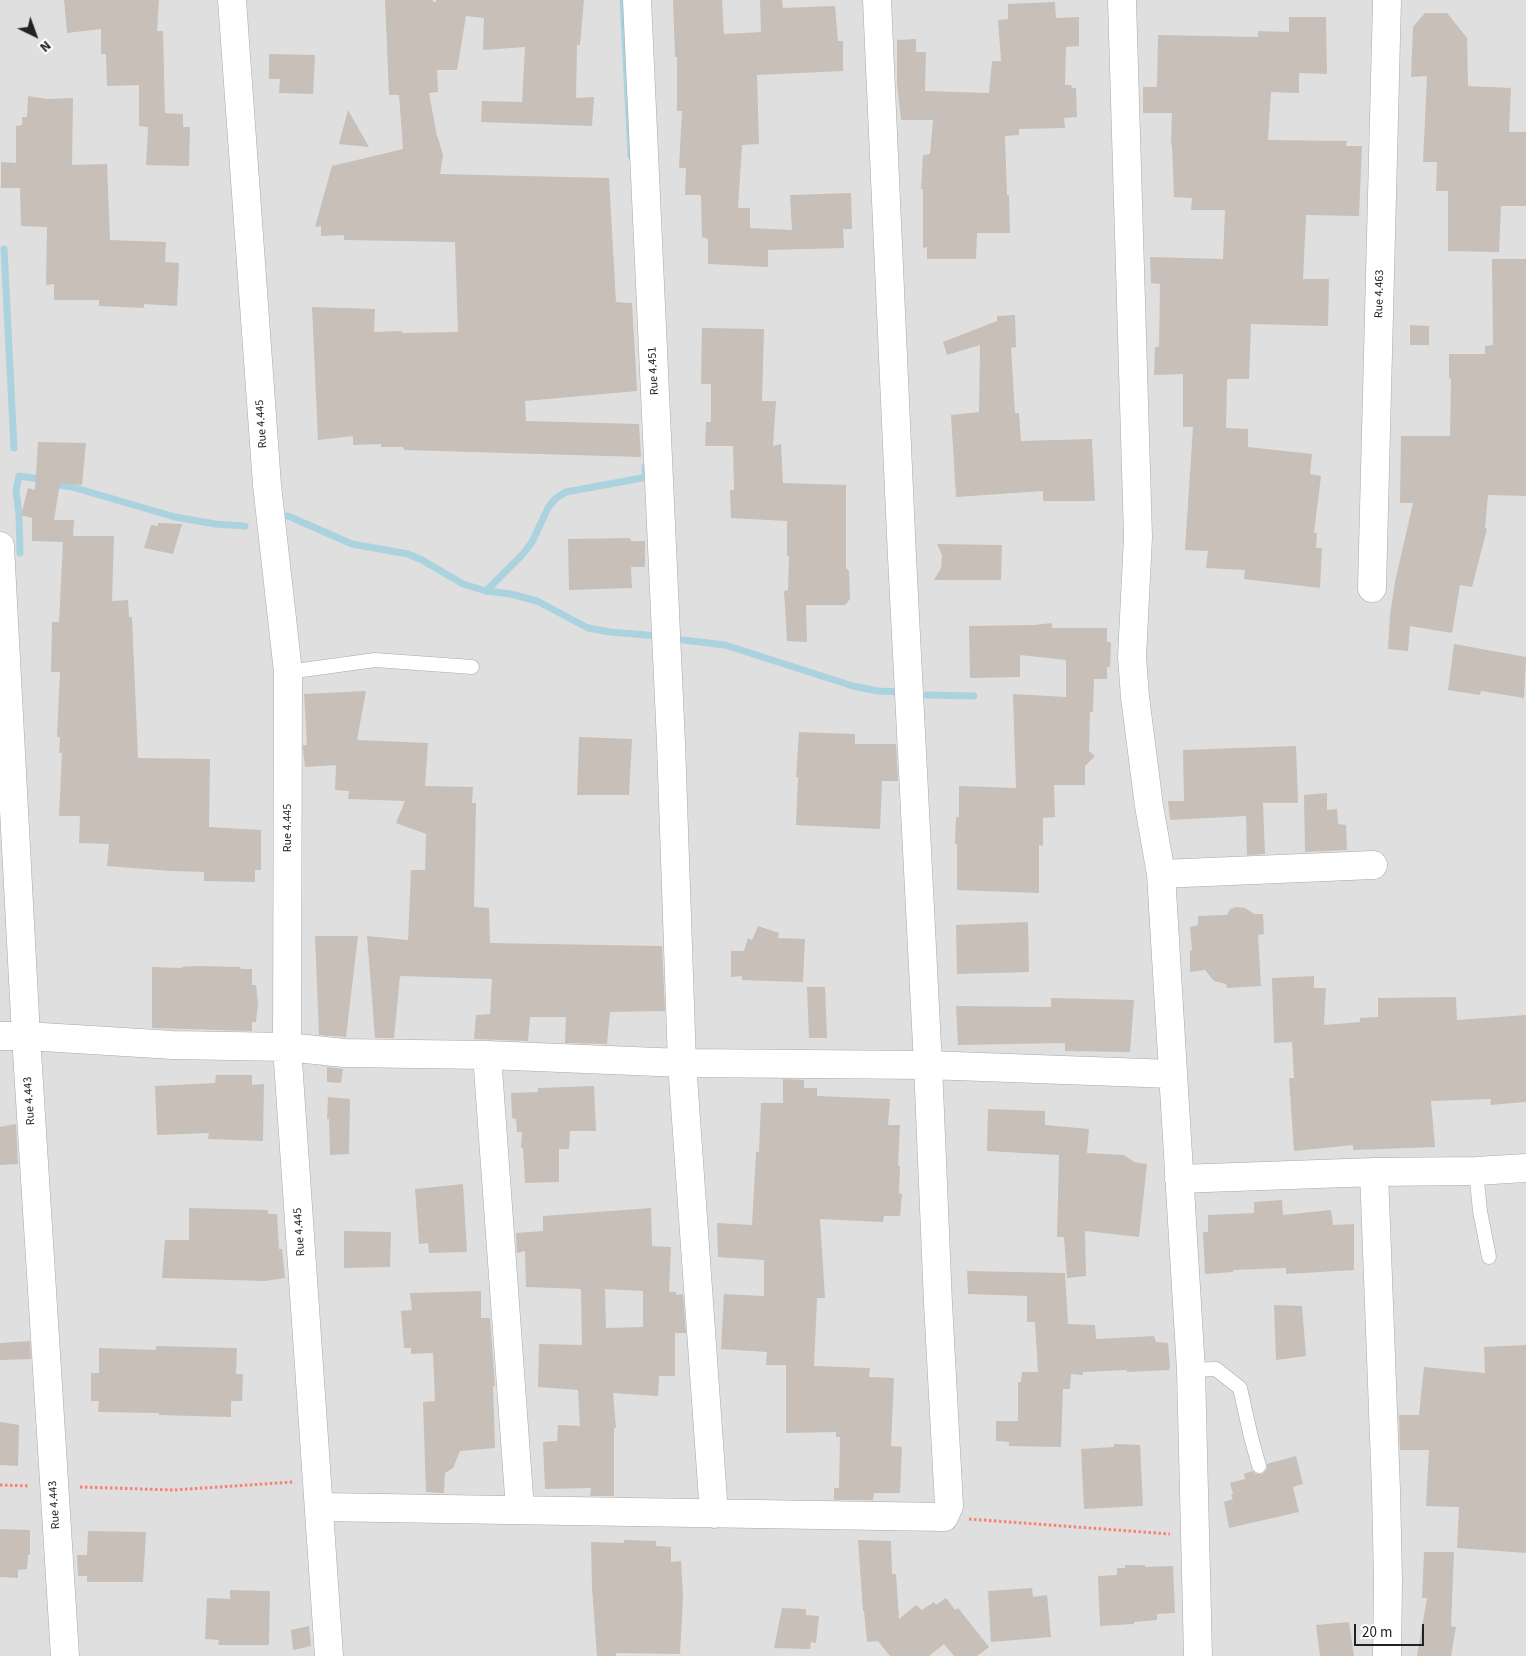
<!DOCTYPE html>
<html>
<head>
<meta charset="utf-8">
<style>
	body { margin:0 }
	#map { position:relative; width:1526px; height:1656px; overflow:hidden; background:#f2efe9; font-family:"Source Sans 3",sans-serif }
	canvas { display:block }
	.north { position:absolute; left:10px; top:10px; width:50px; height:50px; -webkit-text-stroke:4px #fff; paint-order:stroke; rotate:138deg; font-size:14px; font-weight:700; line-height:20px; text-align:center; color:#222 }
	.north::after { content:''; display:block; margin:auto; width:18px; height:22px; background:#222; clip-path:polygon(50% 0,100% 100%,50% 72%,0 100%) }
	.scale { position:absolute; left:1354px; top:1624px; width:70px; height:22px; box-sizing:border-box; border:2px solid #222; border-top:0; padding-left:6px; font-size:15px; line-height:18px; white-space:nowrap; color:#222; -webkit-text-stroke:4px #fff; paint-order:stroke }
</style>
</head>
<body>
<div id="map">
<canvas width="1526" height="1656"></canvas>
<div class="north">N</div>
<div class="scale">20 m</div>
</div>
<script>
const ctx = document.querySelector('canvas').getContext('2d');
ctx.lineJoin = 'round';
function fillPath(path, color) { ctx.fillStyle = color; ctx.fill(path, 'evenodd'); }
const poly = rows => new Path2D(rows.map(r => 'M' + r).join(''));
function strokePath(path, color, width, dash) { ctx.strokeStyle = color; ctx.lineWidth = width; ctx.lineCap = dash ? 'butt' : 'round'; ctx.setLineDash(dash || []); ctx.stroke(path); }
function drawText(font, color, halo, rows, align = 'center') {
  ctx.font = font + ' "Source Sans 3",sans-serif'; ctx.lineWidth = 4.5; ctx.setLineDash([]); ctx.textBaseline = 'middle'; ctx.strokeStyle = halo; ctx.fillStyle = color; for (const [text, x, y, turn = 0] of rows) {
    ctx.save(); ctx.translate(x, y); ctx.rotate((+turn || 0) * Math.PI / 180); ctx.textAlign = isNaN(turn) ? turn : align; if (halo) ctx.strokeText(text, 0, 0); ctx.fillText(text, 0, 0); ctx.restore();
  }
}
const residential = poly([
	[0,0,1526,0,1526,1656,0,1656]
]);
const stream = poly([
	[623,0,631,156],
	[4,249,14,448],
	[288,516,352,544,408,554,422,560,463,584,486,591,511,594,537,601,588,628,610,632,658,636],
	[20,553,19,514,16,491,19,476,39,479,46,483,72,487,175,517,215,524,245,526],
	[486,591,523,554,532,542,548,508,555,499,566,492,642,478,645,476,645,467],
	[683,640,725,645,853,686,878,691,901,692],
	[927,695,974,696]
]);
const building = poly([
	[64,0,159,0,157,31,163,31,165,113,183,114,183,127,190,127,189,166,146,165,148,127,139,126,139,85,107,86,106,54,101,54,101,29,67,33],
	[385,0,433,0,433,2,436,2,436,0,584,0,580,45,577,45,576,98,594,97,592,126,481,122,482,101,522,102,525,47,483,50,484,18,466,16,457,70,437,70,438,92,429,93,437,136,438,138,443,155,440,174,609,178,616,302,632,303,637,391,525,401,526,421,639,424,641,457,404,450,403,447,381,447,381,444,353,445,353,436,318,440,312,307,375,309,374,332,402,331,402,333,458,332,455,242,344,240,344,235,321,236,321,226,315,227,332,166,403,149,399,95,389,95],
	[673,0,722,0,724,34,761,32,760,0,782,0,783,8,835,6,838,41,843,41,843,71,757,75,759,144,742,145,738,208,750,208,750,228,792,230,790,195,851,193,852,229,843,229,844,248,768,250,768,267,708,264,708,239,702,237,701,195,685,195,686,168,679,168,682,111,677,111,677,57,675,57],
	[1055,2,1056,18,1079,17,1079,46,1066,47,1065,85,1071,85,1072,88,1076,88,1077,117,1064,118,1065,128,1019,129,1019,135,1005,136,1007,195,1009,195,1010,233,977,233,976,259,927,259,927,247,923,248,923,189,921,189,923,155,930,154,933,120,901,120,897,83,897,40,916,39,916,52,926,52,925,91,989,93,992,61,1001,61,998,20,1008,19,1008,4],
	[1425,13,1447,13,1467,38,1468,86,1511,88,1509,132,1526,132,1526,206,1501,206,1499,252,1448,251,1448,191,1436,191,1437,162,1423,162,1427,76,1411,77,1413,27],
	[1289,17,1326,17,1327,74,1299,73,1299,93,1271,92,1268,140,1347,141,1346,146,1362,146,1359,216,1306,215,1303,279,1329,279,1328,326,1251,324,1249,379,1227,379,1226,428,1248,429,1248,447,1312,454,1310,474,1321,476,1314,533,1317,533,1316,548,1322,548,1320,588,1244,579,1245,570,1206,568,1208,551,1185,550,1193,427,1183,427,1183,374,1154,375,1155,347,1159,347,1160,284,1151,283,1150,257,1223,259,1225,210,1191,210,1192,198,1174,197,1172,145,1171,145,1172,113,1143,113,1143,87,1157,87,1158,35,1258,37,1258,31,1289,32],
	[269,54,315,55,313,94,279,93,280,79,269,79],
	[28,96,47,99,73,98,72,165,107,164,110,240,166,242,165,262,179,263,177,306,144,304,144,308,99,306,99,300,54,300,54,284,46,285,47,227,21,226,20,188,1,188,1,162,16,163,16,126,22,125,22,117,27,117],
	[348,110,369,147,339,144],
	[1492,259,1526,259,1526,496,1488,495,1485,528,1487,529,1472,587,1460,585,1452,633,1410,626,1408,651,1388,649,1390,615,1395,582,1413,503,1400,503,1401,436,1450,436,1451,378,1449,379,1449,354,1485,354,1485,346,1493,345],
	[1015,315,1016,347,1011,348,1015,413,1019,413,1021,441,1092,439,1095,501,1043,501,1043,491,956,497,951,415,979,412,980,345,947,355,943,342,997,321,997,316],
	[1410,325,1429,326,1429,345,1410,345],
	[702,328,764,329,762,401,776,401,773,446,781,444,783,483,846,485,846,568,849,571,850,599,845,605,806,605,807,642,787,641,784,591,788,590,789,556,787,556,787,521,731,518,730,490,734,490,733,446,705,446,706,422,711,422,711,384,701,384],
	[38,442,86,443,82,485,60,483,54,520,74,520,73,536,114,536,112,601,128,600,129,617,132,617,138,758,210,759,209,827,261,830,261,870,255,870,255,882,204,881,204,872,172,871,107,866,109,844,79,843,80,816,59,816,62,753,59,753,60,737,57,737,60,672,51,672,52,622,59,622,63,542,32,541,32,518,21,515,28,488,35,490],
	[158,523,182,524,173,554,144,548,151,525,158,526],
	[630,538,631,541,645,541,645,567,631,567,632,588,569,590,568,539],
	[937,544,1002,545,1001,580,934,580,941,568,942,555],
	[1052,623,1052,628,1107,628,1107,642,1111,642,1110,667,1107,667,1107,679,1094,679,1093,712,1090,712,1089,751,1095,756,1085,766,1085,785,1054,785,1055,817,1043,818,1043,846,1039,845,1039,893,957,890,957,844,955,844,956,817,959,817,959,786,1016,788,1013,694,1066,697,1066,660,1020,655,1020,677,970,678,969,626,1034,625],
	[1454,644,1526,657,1524,698,1481,691,1480,695,1448,690],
	[366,691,357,740,428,743,425,786,473,787,472,803,476,803,474,907,489,908,490,943,662,946,665,1011,610,1012,607,1044,565,1043,566,1017,530,1017,528,1041,474,1039,476,1015,490,1014,492,979,400,976,394,1038,375,1038,367,936,408,940,411,870,425,870,426,834,396,823,405,801,348,799,349,791,335,790,336,765,305,767,303,749,303,745,307,745,304,694],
	[799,732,855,734,855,744,896,744,898,781,882,781,880,829,796,825,798,777,796,777],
	[579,737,632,739,629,795,577,795],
	[1296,746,1298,803,1263,803,1265,854,1247,855,1246,816,1170,820,1168,801,1184,801,1183,750],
	[1327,793,1327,810,1337,809,1338,824,1346,825,1347,850,1305,852,1304,795],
	[1237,907,1245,908,1254,914,1263,914,1264,934,1258,935,1261,986,1227,988,1226,984,1214,981,1205,970,1190,972,1190,951,1192,950,1190,927,1198,925,1198,916,1227,915,1230,909],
	[1028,922,1029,972,957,974,956,925],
	[758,926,779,933,778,938,805,939,803,982,742,980,742,976,731,977,731,951,744,951,748,938,752,940],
	[315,936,358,936,346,1037,319,1035],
	[198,966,240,967,241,969,252,969,252,985,256,985,258,1003,256,1022,252,1022,252,1031,152,1028,152,967,181,968,182,967],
	[1314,976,1314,988,1326,988,1324,1025,1360,1022,1360,1018,1378,1017,1378,998,1456,997,1457,1020,1526,1015,1526,1102,1490,1105,1491,1099,1431,1101,1435,1147,1353,1150,1353,1145,1294,1151,1289,1078,1294,1078,1292,1042,1274,1043,1272,978],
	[807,987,825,987,827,1038,809,1038],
	[1051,998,1134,1000,1130,1052,1065,1051,1065,1043,958,1045,956,1006,1051,1007],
	[327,1067,343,1069,341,1083,327,1082],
	[216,1075,252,1075,252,1085,264,1084,263,1141,208,1139,209,1133,157,1135,155,1086,215,1083],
	[783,1079,804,1080,804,1088,817,1088,817,1096,890,1099,888,1125,900,1125,898,1166,900,1166,899,1193,902,1194,900,1216,884,1216,883,1222,820,1219,825,1298,817,1298,814,1366,870,1368,869,1377,894,1378,891,1446,902,1447,900,1493,874,1493,873,1500,834,1500,834,1488,839,1488,840,1437,836,1437,836,1432,786,1433,786,1365,766,1365,767,1352,721,1349,724,1294,764,1296,764,1260,718,1257,717,1223,752,1225,756,1152,759,1152,761,1103,783,1103],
	[594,1086,596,1131,570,1131,569,1149,559,1149,559,1182,525,1183,523,1148,521,1148,522,1132,517,1132,516,1119,512,1118,511,1093,538,1092,538,1088],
	[328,1097,350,1099,349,1154,330,1155,329,1119,327,1119],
	[988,1109,1045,1111,1045,1125,1089,1129,1087,1153,1124,1155,1134,1162,1147,1164,1139,1237,1085,1231,1086,1276,1067,1278,1064,1237,1057,1237,1059,1155,987,1151],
	[16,1124,18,1164,0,1165,0,1127],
	[463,1184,467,1252,429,1253,428,1243,419,1244,415,1189],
	[1282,1200,1283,1215,1331,1210,1333,1225,1354,1224,1354,1270,1286,1274,1286,1268,1233,1270,1233,1272,1205,1274,1203,1232,1208,1232,1208,1215,1254,1213,1254,1202],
	[189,1208,268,1210,268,1214,277,1214,279,1249,282,1249,285,1278,265,1281,162,1278,165,1240,189,1240],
	[651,1208,652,1246,671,1247,669,1292,676,1292,676,1295,683,1294,686,1333,675,1333,675,1376,659,1376,658,1396,613,1393,616,1428,614,1428,614,1496,590,1496,591,1488,545,1489,543,1442,557,1441,558,1425,580,1426,578,1390,538,1387,539,1344,582,1345,581,1289,526,1287,525,1251,517,1253,516,1233,543,1231,543,1216],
	[605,1289,643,1291,643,1327,606,1328],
	[344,1231,391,1232,390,1267,344,1268],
	[967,1271,1065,1273,1068,1324,1095,1325,1096,1339,1154,1336,1156,1342,1168,1343,1170,1367,1169,1370,1127,1372,1127,1370,1083,1372,1083,1375,1071,1374,1070,1389,1063,1389,1061,1447,1009,1446,1009,1442,996,1441,996,1421,1018,1421,1018,1382,1021,1382,1022,1372,1038,1372,1035,1322,1027,1322,1027,1296,968,1294],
	[481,1291,481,1318,490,1318,495,1386,493,1386,495,1448,460,1451,453,1468,445,1473,444,1493,426,1492,423,1402,435,1401,433,1353,411,1354,411,1348,404,1348,401,1311,412,1310,410,1293],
	[1274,1305,1302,1306,1306,1356,1276,1360],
	[30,1341,31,1359,0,1360,0,1343],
	[1526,1345,1526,1553,1457,1548,1459,1507,1426,1506,1429,1450,1400,1450,1399,1415,1419,1415,1424,1367,1485,1373,1484,1347],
	[156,1346,237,1348,236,1374,243,1374,242,1401,231,1401,231,1417,159,1415,159,1413,98,1412,99,1401,91,1401,91,1373,99,1373,99,1348,156,1350],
	[0,1422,19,1425,18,1466,0,1465],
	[1114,1444,1140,1445,1143,1506,1084,1509,1081,1449,1114,1447],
	[1296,1456,1303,1484,1293,1487,1299,1512,1229,1528,1224,1502,1233,1499,1231,1495,1233,1494,1230,1483,1245,1479,1244,1474,1252,1471,1256,1474,1262,1474,1267,1469,1267,1464],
	[0,1529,30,1530,30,1555,28,1555,27,1569,18,1570,18,1578,0,1577],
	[88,1531,146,1532,143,1582,87,1582,87,1576,78,1576,77,1555,87,1555],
	[624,1540,656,1541,656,1546,671,1547,671,1562,681,1561,683,1597,680,1654,616,1653,616,1656,597,1656,592,1588,591,1542,624,1543],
	[858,1540,891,1541,892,1574,896,1574,899,1619,916,1605,922,1610,934,1602,936,1605,946,1598,955,1610,958,1608,989,1647,977,1656,954,1656,944,1644,929,1656,890,1656,878,1641,867,1642,864,1611,863,1611],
	[1424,1552,1454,1552,1451,1626,1456,1627,1451,1656,1417,1656,1427,1598,1422,1598],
	[1125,1565,1145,1565,1145,1567,1173,1566,1175,1613,1157,1614,1157,1620,1134,1622,1134,1624,1100,1626,1098,1576,1117,1575,1117,1568,1125,1568],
	[1032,1588,1033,1597,1047,1595,1051,1637,991,1642,988,1591],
	[230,1590,270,1591,269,1645,218,1645,219,1640,205,1639,207,1598,230,1599],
	[782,1608,806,1609,806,1615,819,1616,816,1643,811,1642,810,1649,774,1648],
	[1349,1622,1354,1656,1320,1656,1316,1625],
	[309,1626,311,1646,293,1650,291,1630]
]);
const path = poly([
	[0,1485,29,1486],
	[80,1487,174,1490,294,1482],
	[969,1519,1170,1534]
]);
const service = poly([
	[288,672,375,660,472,667],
	[1476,1171,1480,1211,1489,1257],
	[1191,1370,1216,1369,1240,1388,1251,1437,1259,1466]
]);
const minor = poly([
	[232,0,267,485,288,672,287,1047,329,1656],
	[637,0,671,743,682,1063,714,1514],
	[1122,0,1138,537,1132,657,1135,697,1149,806,1161,874],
	[0,546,26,1036,65,1656],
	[1372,588,1387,0],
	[0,1036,26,1036,173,1045,287,1047,344,1053,487,1055,682,1063,928,1065,1172,1074],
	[487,1055,520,1510],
	[1374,1172,1386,1490,1388,1581,1387,1656],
	[1179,1179,1374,1172,1476,1171,1526,1168],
	[319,1507,944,1517,949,1506,938,1303,928,1065,902,557,877,0],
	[1198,1656,1191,1370,1161,874,1373,865]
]);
const streetNames = [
	["Rue 4.463",1380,294,-89],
	["Rue 4.451",654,371,-93],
	["Rue 4.445",262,424,-94],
	["Rue 4.445",288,828,-90],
	["Rue 4.443",30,1101,-94],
	["Rue 4.445",300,1232,-94],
	["Rue 4.443",55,1505,-94]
];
fillPath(residential, '#e0dfdf');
strokePath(stream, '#aad3df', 7);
fillPath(building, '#c7bfb8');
strokePath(service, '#a9a9a9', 15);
strokePath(minor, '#a9a9a9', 29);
strokePath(path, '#fa8072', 3, [2.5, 2.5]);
strokePath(service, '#fff', 14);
strokePath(minor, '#fff', 28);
drawText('12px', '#222', '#fff', streetNames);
</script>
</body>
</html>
